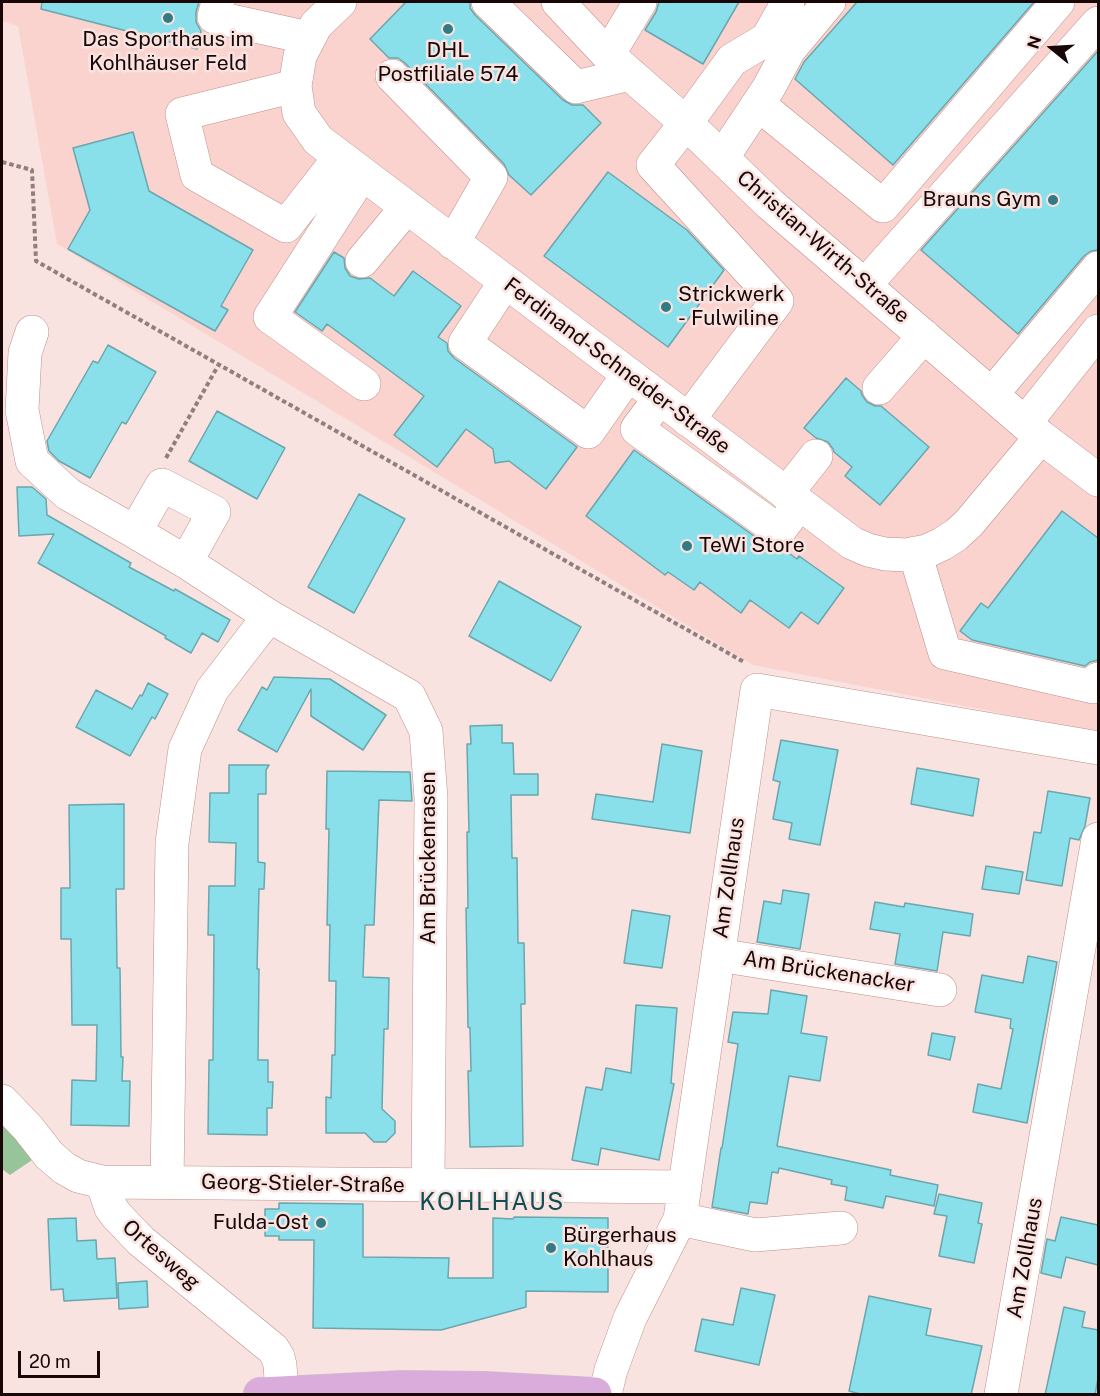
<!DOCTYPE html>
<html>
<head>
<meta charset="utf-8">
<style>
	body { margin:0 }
	#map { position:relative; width:1100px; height:1396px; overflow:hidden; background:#f9e3e0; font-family:"Public Sans",sans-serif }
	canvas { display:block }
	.frame { position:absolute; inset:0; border:3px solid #180706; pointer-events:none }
	.north { position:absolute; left:1022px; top:18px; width:60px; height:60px; -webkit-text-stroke:4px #f9e3e0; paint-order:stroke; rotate:288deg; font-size:16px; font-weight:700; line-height:24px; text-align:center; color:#180706 }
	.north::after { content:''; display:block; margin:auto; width:21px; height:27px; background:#180706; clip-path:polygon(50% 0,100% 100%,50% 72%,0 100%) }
	.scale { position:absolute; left:18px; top:1351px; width:82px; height:27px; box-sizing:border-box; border:3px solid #180706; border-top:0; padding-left:8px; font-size:18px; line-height:21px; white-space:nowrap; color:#180706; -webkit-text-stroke:4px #f9e3e0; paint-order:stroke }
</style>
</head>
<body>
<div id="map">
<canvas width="1100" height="1396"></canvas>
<div class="frame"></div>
<div class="north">N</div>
<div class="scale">20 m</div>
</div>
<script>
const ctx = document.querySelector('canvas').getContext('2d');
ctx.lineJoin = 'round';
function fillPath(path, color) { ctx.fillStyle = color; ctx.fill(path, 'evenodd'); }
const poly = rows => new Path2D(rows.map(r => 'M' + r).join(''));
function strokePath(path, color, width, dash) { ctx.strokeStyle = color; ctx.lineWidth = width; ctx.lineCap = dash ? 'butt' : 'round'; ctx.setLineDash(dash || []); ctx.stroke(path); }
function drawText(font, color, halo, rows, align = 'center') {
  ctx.font = font + ' "Public Sans",sans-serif'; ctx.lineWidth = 5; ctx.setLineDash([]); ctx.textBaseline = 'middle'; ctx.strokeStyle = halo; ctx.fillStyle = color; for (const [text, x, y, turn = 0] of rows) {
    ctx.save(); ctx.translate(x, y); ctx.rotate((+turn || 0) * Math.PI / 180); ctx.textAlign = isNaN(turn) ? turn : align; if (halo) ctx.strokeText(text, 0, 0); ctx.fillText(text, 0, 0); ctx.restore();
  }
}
const built = poly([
	[2,2,1098,2,1098,732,753,665,57,244,18,26,2,21]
]);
const green = poly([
	[2,1110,32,1160,10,1175,2,1169]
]);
const building = poly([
	[42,2,199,2,196,12,196,22,201,31,197,49,41,9,42,2],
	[406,2,470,2,470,8,475,15,563,100,572,105,583,105,601,123,531,195,509,175,504,164,405,63,398,58,389,58,370,39,406,2],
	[659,2,739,2,703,64,645,30,656,12,659,2],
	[857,2,1034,2,893,165,795,79,804,62,857,2],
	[1098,51,1098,250,1091,251,1084,256,1018,334,921,250,1098,51],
	[133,132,149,191,253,250,221,306,228,310,215,331,68,249,90,210,73,148,133,132],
	[608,172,687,230,724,270,668,347,544,256,608,172],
	[334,252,344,258,345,268,350,276,359,279,370,278,394,296,413,271,461,306,438,337,447,343,448,351,454,358,577,447,546,489,509,461,495,463,493,449,466,429,437,467,394,435,424,396,327,324,322,331,295,312,334,252],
	[108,345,156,372,126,424,122,422,90,478,59,461,49,451,47,441,93,361,98,363,108,345],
	[846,378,861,391,862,395,867,402,875,406,881,406,929,447,880,505,845,476,852,467,834,452,833,449,828,442,816,438,804,428,846,378],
	[217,411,285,448,257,499,189,461,217,411],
	[634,450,768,546,776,550,783,549,797,559,799,556,844,588,818,624,801,612,789,628,750,600,741,613,700,582,694,590,668,572,665,575,586,516,634,450],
	[17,487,32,487,46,499,47,515,131,563,129,567,174,591,175,589,230,620,218,642,202,633,191,653,165,638,166,636,38,563,54,534,19,536,17,487],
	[359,494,405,519,354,613,308,587,359,494],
	[1062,511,1098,538,1098,660,1090,662,1085,666,972,640,960,631,981,603,988,608,1062,511],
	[499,581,581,627,551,681,469,636,499,581],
	[274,677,330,679,386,715,363,750,311,716,311,689,277,752,238,730,262,687,267,690,274,677],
	[148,683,168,694,155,719,152,717,130,756,76,727,96,690,132,709,140,695,142,696,148,683],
	[502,725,502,743,513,743,514,774,538,774,538,795,511,795,512,858,517,858,518,943,524,943,525,1004,521,1004,523,1146,470,1147,468,1071,471,1071,470,1028,468,1027,466,908,468,908,467,832,469,832,467,744,471,744,470,726,502,725],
	[781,740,838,750,820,845,789,839,792,823,773,819,780,782,773,780,781,740],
	[662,744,702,751,690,833,592,819,596,794,653,802,662,744],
	[229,765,269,765,266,770,266,794,258,794,258,862,265,863,264,889,259,889,257,969,259,969,258,1060,268,1060,268,1082,273,1082,272,1108,267,1108,267,1135,208,1134,209,1060,213,1060,214,935,208,935,209,886,235,886,236,843,209,842,210,793,229,793,229,765],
	[917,768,979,779,973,816,911,804,917,768],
	[327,771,410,772,412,801,379,800,374,925,365,925,363,977,389,978,388,1029,384,1029,382,1109,395,1121,395,1133,386,1142,374,1142,365,1133,326,1133,326,1097,331,1098,332,1055,335,1055,336,981,329,981,330,925,327,925,329,829,326,829,327,771],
	[1048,791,1090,798,1085,826,1079,840,1070,838,1062,886,1026,880,1034,832,1041,833,1048,791],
	[124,804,124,889,116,889,117,968,120,968,121,1057,123,1057,122,1081,130,1081,129,1126,71,1125,72,1080,96,1081,97,1025,72,1025,71,939,61,939,61,888,70,888,69,805,124,804],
	[986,866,1023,872,1019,894,982,889,986,866],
	[783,890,809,894,800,949,757,942,764,901,781,904,783,890],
	[875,902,904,907,905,903,973,914,970,936,943,932,937,971,895,964,900,934,870,929,875,902],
	[632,910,670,916,662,968,624,963,632,910],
	[1028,956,1057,962,1027,1123,973,1112,978,1084,1001,1089,1013,1029,1010,1028,1011,1019,975,1012,982,975,1023,983,1028,956],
	[771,990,807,996,801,1033,827,1037,820,1081,789,1076,777,1146,891,1170,890,1175,938,1185,934,1206,886,1196,883,1208,845,1200,847,1187,831,1184,832,1180,779,1168,778,1173,772,1172,767,1204,750,1202,748,1214,712,1207,721,1148,722,1148,738,1044,728,1042,733,1012,768,1014,771,990],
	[636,1005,677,1008,671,1083,674,1084,659,1160,601,1148,598,1165,572,1160,586,1087,602,1090,606,1068,631,1073,636,1005],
	[932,1033,955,1037,950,1060,928,1055,932,1033],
	[939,1194,982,1203,978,1223,982,1224,974,1263,939,1256,947,1216,934,1214,939,1194],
	[279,1203,363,1204,363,1257,449,1258,448,1278,493,1278,493,1218,513,1219,514,1217,608,1218,608,1292,526,1291,526,1307,441,1330,313,1328,314,1240,279,1240,279,1236,265,1236,265,1209,279,1209,279,1203],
	[1061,1217,1098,1225,1098,1265,1066,1257,1061,1278,1041,1273,1047,1239,1055,1241,1061,1217],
	[76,1218,77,1241,96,1240,97,1259,115,1258,117,1298,64,1301,63,1289,51,1290,48,1219,76,1218],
	[147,1281,148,1307,119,1309,118,1283,147,1281],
	[741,1288,775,1295,759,1365,695,1351,702,1319,733,1325,741,1288],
	[869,1296,931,1309,926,1335,982,1346,971,1395,864,1395,849,1391,869,1296],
	[1064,1307,1085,1312,1082,1327,1098,1330,1098,1378,1095,1395,1045,1395,1064,1307]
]);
const path = poly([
	[2,162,32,170,36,261,744,662],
	[166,458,219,364]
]);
const minor = poly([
	[218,2,214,17,309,38],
	[340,2,316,25,300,56,295,86,299,113,318,140,852,543,868,550,885,554,907,555,927,551,942,544,956,535,969,523,1041,437],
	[488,2,576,87,630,74],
	[558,2,608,55,686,123,770,204,1041,437,1098,480],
	[608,55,640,2],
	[392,76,491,177,453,243],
	[295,86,182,114,197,175,286,226,340,157],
	[758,104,883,206,1058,2],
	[722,158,768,89,789,50,829,2],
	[362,174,270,317,364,384],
	[362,261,407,207],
	[505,282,465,343,588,432,628,375],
	[865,285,1098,23],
	[32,332,25,353,22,410,32,461,68,494,135,532],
	[879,388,924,336],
	[992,394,1098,268],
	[660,398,637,429,779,531,799,504],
	[688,420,777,301,653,165,686,123,732,60,767,39,788,2],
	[1025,423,1098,331],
	[786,494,816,456],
	[915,553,945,653,1093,687,1098,679],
	[186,562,214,512,162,485,135,532,186,562,269,616,409,696,426,731,431,798,428,1185],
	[718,955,940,990],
	[2,1101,28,1128,49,1155,64,1168,78,1176,102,1182,685,1187],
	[102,1182,111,1208,117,1216,141,1241,273,1349,278,1357,280,1365,282,1393],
	[167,1183,172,843,185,749,212,690,269,616],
	[680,1219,755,1235,841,1228],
	[605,1394,611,1370,630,1318,680,1219,757,690,1098,748],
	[1001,1394,1098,839]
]);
const major = poly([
	[260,1394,403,1387,485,1388,595,1394]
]);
const markers = [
	[168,18,6,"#337b83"],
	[448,29,6,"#337b83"],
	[1053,200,6,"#337b83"],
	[666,307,6,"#337b83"],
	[687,546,6,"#337b83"],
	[321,1223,6,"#337b83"],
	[551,1248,6,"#337b83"]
];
const poiNames = [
	["Das Sporthaus im",168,40,"center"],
	["Kohlhäuser Feld",168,64,"center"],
	["DHL",448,51,"center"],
	["Postfiliale 574",448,75,"center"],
	["Brauns Gym",1041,200,"right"],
	["Strickwerk",678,295],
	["- Fulwiline",678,319],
	["TeWi Store",699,546],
	["Fulda-Ost",309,1223,"right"],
	["Bürgerhaus",563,1236],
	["Kohlhaus",563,1260]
];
const streetNames = [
	["Christian-Wirth-Straße",823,247,41],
	["Ferdinand-Schneider-Straße",617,366,37],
	["Am Brückenrasen",429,858,-90],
	["Am Zollhaus",729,878,-82],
	["Am Brückenacker",829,972,9],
	["Georg-Stieler-Straße",303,1184,1],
	["Ortesweg",161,1255,41],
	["Am Zollhaus",1025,1258,-80]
];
const quarterNames = [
	["KOHLHAUS",492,1203]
];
fillPath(built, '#fad3cf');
fillPath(green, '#97c499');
fillPath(building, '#8ae0ea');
strokePath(building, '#6aa6ad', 1.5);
strokePath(minor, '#c08e88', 34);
strokePath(major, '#ccc8c8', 34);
strokePath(path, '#927e7c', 4, [4.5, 3]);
strokePath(minor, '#fff', 33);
strokePath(major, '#daacdc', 33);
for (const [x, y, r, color] of markers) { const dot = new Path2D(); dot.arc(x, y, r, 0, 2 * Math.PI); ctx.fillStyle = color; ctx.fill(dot); strokePath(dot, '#f9e3e0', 2); }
drawText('21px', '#180706', '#f9e3e0', poiNames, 'left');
drawText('21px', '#180706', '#f9e3e0', streetNames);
ctx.letterSpacing = '1.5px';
drawText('24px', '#0f4d53', '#f9e3e0', quarterNames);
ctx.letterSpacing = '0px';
</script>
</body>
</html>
